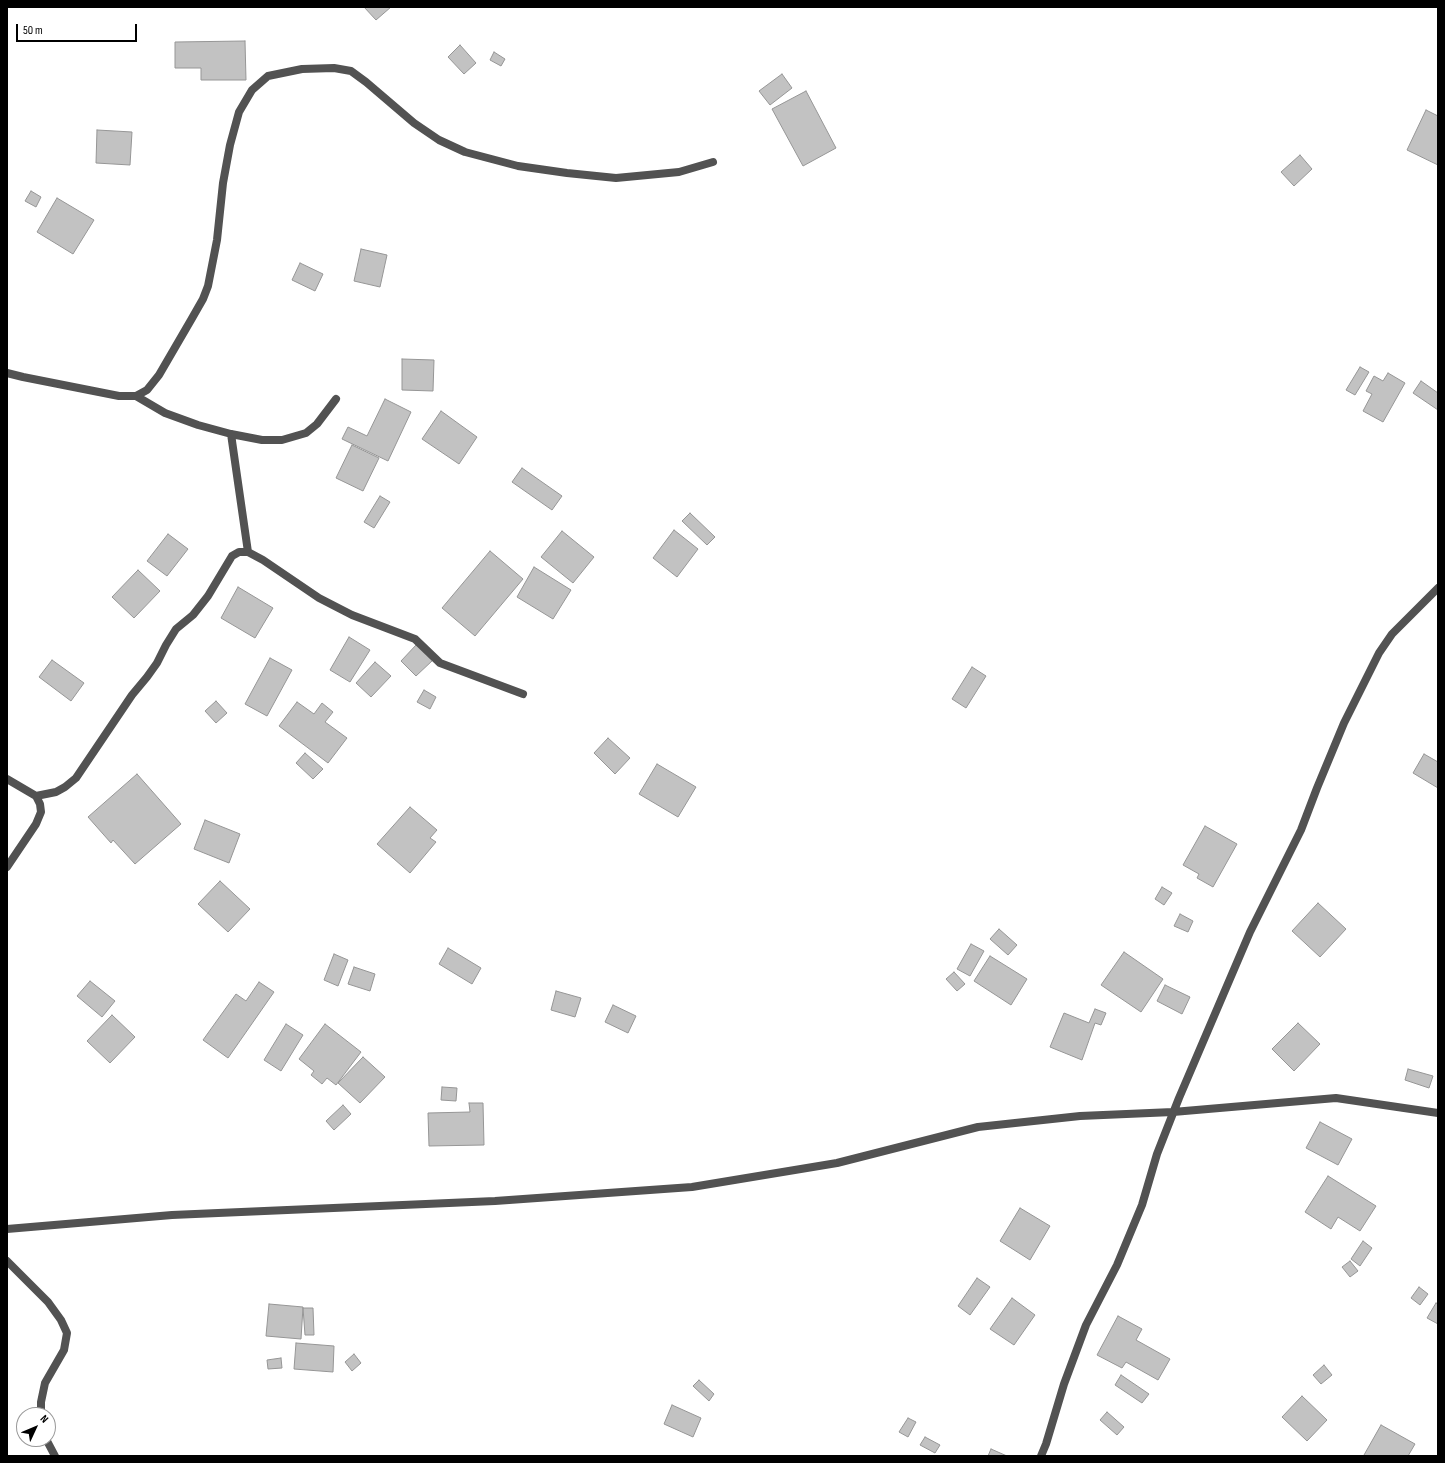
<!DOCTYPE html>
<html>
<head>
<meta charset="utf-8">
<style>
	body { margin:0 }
	#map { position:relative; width:1445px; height:1463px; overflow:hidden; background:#fff; font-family:"Sofia Sans Condensed",sans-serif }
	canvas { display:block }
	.frame { position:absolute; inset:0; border:8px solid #000; pointer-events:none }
	.north { position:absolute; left:16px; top:1407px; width:40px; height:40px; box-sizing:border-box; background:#fff; border:1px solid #999; border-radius:50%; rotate:46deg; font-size:11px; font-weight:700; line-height:16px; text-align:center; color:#000 }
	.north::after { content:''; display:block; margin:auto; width:14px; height:18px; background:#000; clip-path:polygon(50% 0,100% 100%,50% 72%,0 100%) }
	.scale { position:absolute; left:16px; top:24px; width:121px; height:18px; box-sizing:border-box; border:2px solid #000; border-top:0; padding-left:5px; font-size:12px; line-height:14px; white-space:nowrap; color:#000; -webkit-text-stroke:3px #fff; paint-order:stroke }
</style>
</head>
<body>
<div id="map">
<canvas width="1445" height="1463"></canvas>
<div class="frame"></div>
<div class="north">N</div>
<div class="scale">50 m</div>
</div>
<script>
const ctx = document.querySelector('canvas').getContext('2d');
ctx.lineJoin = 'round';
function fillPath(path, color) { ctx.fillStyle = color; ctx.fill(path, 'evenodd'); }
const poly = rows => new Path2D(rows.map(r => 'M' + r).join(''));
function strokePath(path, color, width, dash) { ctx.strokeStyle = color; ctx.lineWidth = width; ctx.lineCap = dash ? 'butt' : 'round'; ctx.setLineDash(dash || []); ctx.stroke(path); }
const building = poly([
	[364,7,391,7,376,20,364,7],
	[245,41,246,80,201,80,201,68,175,68,175,42,245,41],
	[460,45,476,63,464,74,448,57,460,45],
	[494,52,505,59,501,66,490,60,494,52],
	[782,74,792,88,770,105,759,91,782,74],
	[806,91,836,148,803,166,772,109,806,91],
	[1426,110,1438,116,1438,165,1407,150,1426,110],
	[97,130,132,132,130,165,96,163,97,130],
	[1300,155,1312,169,1294,186,1281,172,1300,155],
	[31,191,41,197,36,207,25,201,31,191],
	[57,198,94,220,73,254,37,232,57,198],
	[361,249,387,255,380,287,354,281,361,249],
	[300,263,323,274,315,291,292,280,300,263],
	[402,359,434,360,433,391,402,390,402,359],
	[1360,367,1369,372,1355,395,1346,390,1360,367],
	[1388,373,1405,383,1383,422,1363,411,1372,394,1366,391,1374,376,1383,381,1388,373],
	[1421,381,1438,393,1438,410,1413,393,1421,381],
	[385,399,411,412,388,461,342,439,348,427,367,436,385,399],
	[441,411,477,437,459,464,422,439,441,411],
	[352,445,379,458,363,491,336,478,352,445],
	[522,468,562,496,552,510,512,482,522,468],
	[380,496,390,502,374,528,364,522,380,496],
	[690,513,715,537,707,545,682,521,690,513],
	[674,530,698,549,677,577,653,558,674,530],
	[562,531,594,557,573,583,541,557,562,531],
	[168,534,188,549,167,576,147,561,168,534],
	[490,551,523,579,475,636,442,608,490,551],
	[534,567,571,590,553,619,517,597,534,567],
	[138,570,160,591,134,618,112,597,138,570],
	[238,587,273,608,255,638,221,618,238,587],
	[349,637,370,650,350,682,330,670,349,637],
	[417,644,433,660,416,676,401,661,417,644],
	[270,658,292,670,267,716,245,704,270,658],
	[52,660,84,683,71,701,39,677,52,660],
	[375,662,391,676,371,697,356,683,375,662],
	[972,667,986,676,966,708,952,699,972,667],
	[424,690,436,697,430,709,417,702,424,690],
	[216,701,227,713,216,723,205,711,216,701],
	[297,702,314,714,322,703,333,712,325,722,347,738,328,763,279,726,297,702],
	[608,738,630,758,615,774,594,753,608,738],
	[305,753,323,769,313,779,296,763,305,753],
	[1424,754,1438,762,1438,788,1413,773,1424,754],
	[657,764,696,787,678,817,639,794,657,764],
	[137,774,181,824,135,864,113,840,111,843,88,817,137,774],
	[410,807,437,830,430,838,436,842,410,873,377,844,410,807],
	[205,820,240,834,229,863,194,849,205,820],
	[1205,826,1237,844,1213,887,1197,878,1199,874,1183,865,1205,826],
	[220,881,250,909,228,932,198,904,220,881],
	[1162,887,1172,893,1164,905,1155,899,1162,887],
	[1318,903,1346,929,1320,957,1292,931,1318,903],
	[1180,914,1193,921,1188,932,1174,926,1180,914],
	[999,929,1017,945,1008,955,990,939,999,929],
	[971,944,984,951,970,976,957,969,971,944],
	[448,948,481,968,472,984,439,964,448,948],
	[1124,952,1163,979,1141,1012,1101,985,1124,952],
	[334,954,348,960,338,986,324,980,334,954],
	[990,956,1027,979,1011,1005,974,981,990,956],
	[354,967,375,974,370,991,348,984,354,967],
	[954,972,965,984,957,991,946,979,954,972],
	[90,981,115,1001,102,1017,77,996,90,981],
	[259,982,274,992,228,1058,203,1040,236,994,246,1001,259,982],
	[1165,985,1190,997,1182,1014,1157,1001,1165,985],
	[556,991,581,998,575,1017,551,1010,556,991],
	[613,1005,636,1016,628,1033,605,1022,613,1005],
	[1095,1009,1106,1013,1101,1025,1095,1023,1082,1060,1050,1047,1064,1013,1089,1023,1095,1009],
	[112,1015,135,1037,110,1063,87,1041,112,1015],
	[1298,1023,1320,1044,1294,1071,1272,1049,1298,1023],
	[286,1024,303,1035,281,1071,264,1060,286,1024],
	[325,1024,361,1052,336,1085,327,1078,322,1084,311,1075,314,1071,299,1059,325,1024],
	[363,1057,385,1077,360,1103,338,1083,363,1057],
	[1408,1069,1433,1076,1429,1088,1405,1080,1408,1069],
	[442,1087,457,1088,456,1101,441,1100,442,1087],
	[469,1103,483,1103,484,1145,429,1146,428,1113,470,1112,469,1103],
	[343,1105,351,1114,334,1130,326,1121,343,1105],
	[1320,1122,1352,1139,1338,1165,1306,1148,1320,1122],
	[1328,1176,1376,1206,1360,1231,1338,1217,1331,1229,1305,1212,1328,1176],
	[1020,1208,1050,1226,1030,1260,1000,1241,1020,1208],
	[1363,1241,1372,1248,1360,1266,1351,1259,1363,1241],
	[1350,1261,1358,1271,1350,1277,1342,1267,1350,1261],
	[977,1278,990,1287,970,1315,958,1306,977,1278],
	[1419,1287,1428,1294,1420,1305,1411,1298,1419,1287],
	[1012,1298,1035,1315,1014,1345,990,1329,1012,1298],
	[1436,1303,1438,1304,1438,1324,1427,1318,1436,1303],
	[269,1304,303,1307,301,1339,266,1336,269,1304],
	[303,1308,313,1308,314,1335,305,1335,303,1308],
	[1118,1316,1142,1329,1136,1340,1170,1359,1158,1380,1126,1362,1122,1368,1097,1355,1118,1316],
	[296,1343,334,1346,333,1372,294,1369,296,1343],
	[354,1354,361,1363,352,1371,345,1362,354,1354],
	[281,1358,282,1368,268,1369,267,1360,281,1358],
	[1324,1365,1332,1375,1321,1384,1313,1375,1324,1365],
	[1121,1375,1149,1394,1142,1403,1115,1385,1121,1375],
	[699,1380,714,1394,709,1401,693,1386,699,1380],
	[1302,1396,1327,1420,1307,1441,1282,1417,1302,1396],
	[672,1405,701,1418,693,1437,664,1424,672,1405],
	[1107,1412,1124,1427,1117,1435,1100,1420,1107,1412],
	[908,1418,916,1422,908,1437,899,1432,908,1418],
	[1381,1425,1415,1444,1408,1456,1366,1456,1364,1455,1381,1425],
	[925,1437,940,1445,935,1453,920,1445,925,1437],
	[991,1449,1007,1456,988,1456,991,1449]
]);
const minor = poly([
	[7,373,23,377,119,396,136,396,147,390,159,375,191,320,203,299,208,286,217,240,223,183,230,145,239,112,252,90,268,76,302,69,334,68,351,71,366,82,414,123,439,140,465,152,518,166,567,173,616,178,679,172,713,162],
	[136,396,165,413,198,425,231,434,262,440,282,440,306,433,317,424,336,399],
	[231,434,248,552],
	[7,779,36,796,40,804,41,812,36,824,7,867],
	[36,796,56,792,65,787,76,778,132,695,147,677,157,663,166,645,176,629,193,615,208,596,232,556,239,552,248,552,263,560,319,598,352,615,415,639,440,663,523,694],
	[7,1229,172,1215,495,1201,692,1187,837,1163,978,1127,1080,1116,1173,1112,1336,1098,1438,1113],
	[7,1261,48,1302,61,1320,67,1333,64,1350,45,1383,41,1402,41,1415],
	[46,1439,55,1456],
	[1041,1456,1046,1444,1064,1384,1086,1325,1117,1265,1142,1205,1157,1154,1179,1098,1250,932,1301,830,1317,788,1344,723,1379,653,1392,634,1438,588]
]);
fillPath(building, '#c2c2c2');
strokePath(building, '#969696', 1);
strokePath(minor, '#525252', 8);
</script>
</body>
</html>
